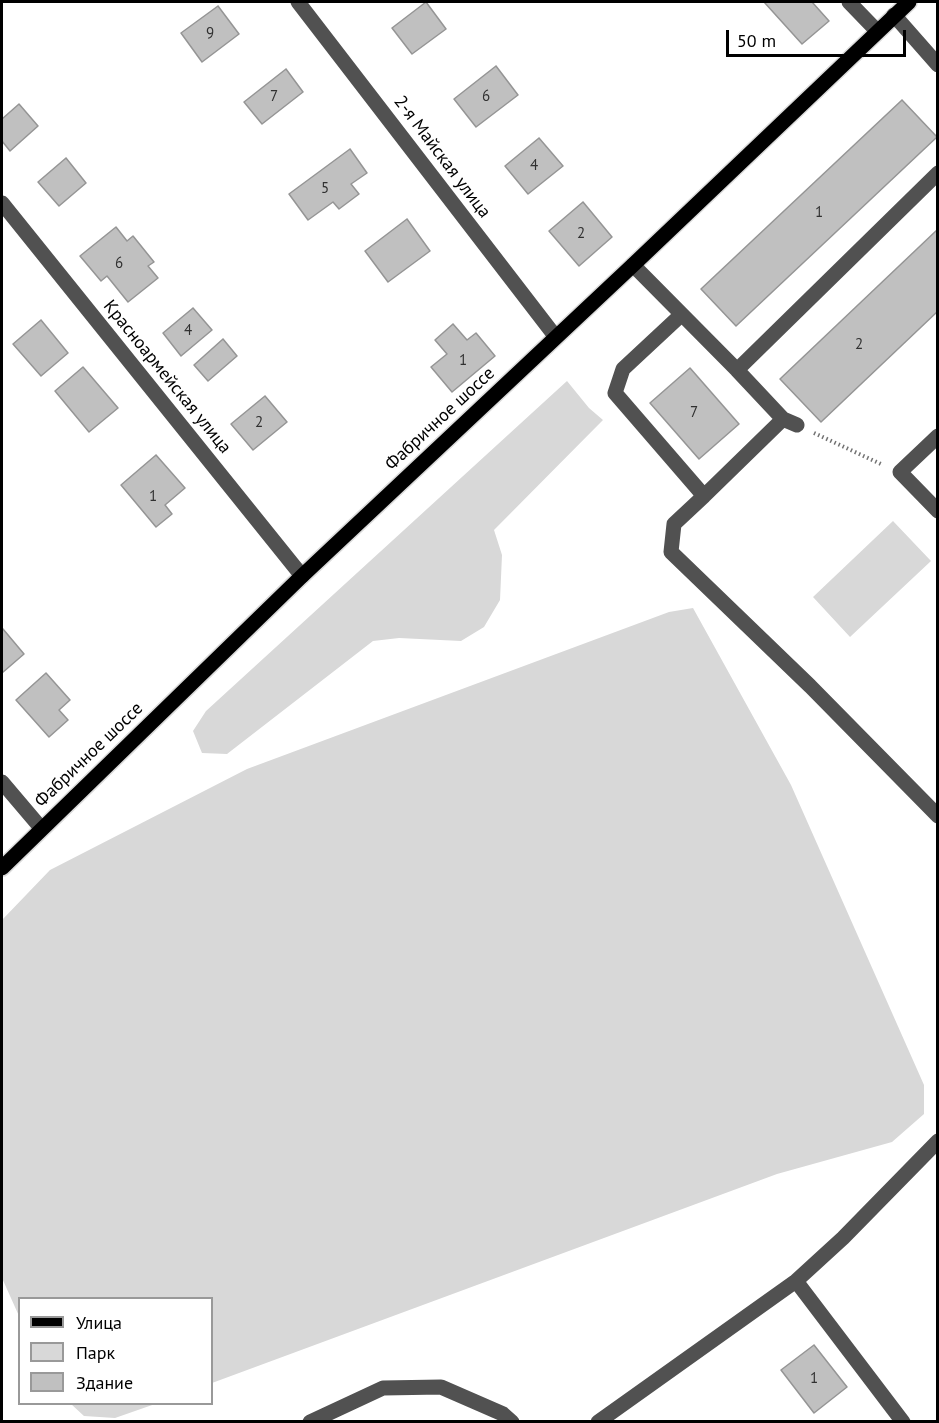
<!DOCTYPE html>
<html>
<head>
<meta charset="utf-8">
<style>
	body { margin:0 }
	#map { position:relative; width:939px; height:1423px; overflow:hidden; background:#fff; font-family:"PT Sans",sans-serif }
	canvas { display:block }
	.frame { position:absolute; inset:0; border:3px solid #000; pointer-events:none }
	.legend { position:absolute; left:18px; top:1297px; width:195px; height:108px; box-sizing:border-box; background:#fff; border:2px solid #999; margin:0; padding:8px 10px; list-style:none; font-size:18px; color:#000 }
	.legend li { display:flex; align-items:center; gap:12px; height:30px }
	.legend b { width:30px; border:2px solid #999 }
	.scale { position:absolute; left:726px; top:30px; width:180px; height:27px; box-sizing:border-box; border:3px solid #000; border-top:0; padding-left:8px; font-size:18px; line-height:21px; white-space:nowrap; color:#000; -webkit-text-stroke:4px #fff; paint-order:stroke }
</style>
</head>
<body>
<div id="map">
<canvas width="939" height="1423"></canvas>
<div class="frame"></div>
<ul class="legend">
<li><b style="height:8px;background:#000"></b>Улица</li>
<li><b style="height:16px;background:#d8d8d8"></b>Парк</li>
<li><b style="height:16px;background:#c0c0c0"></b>Здание</li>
</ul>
<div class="scale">50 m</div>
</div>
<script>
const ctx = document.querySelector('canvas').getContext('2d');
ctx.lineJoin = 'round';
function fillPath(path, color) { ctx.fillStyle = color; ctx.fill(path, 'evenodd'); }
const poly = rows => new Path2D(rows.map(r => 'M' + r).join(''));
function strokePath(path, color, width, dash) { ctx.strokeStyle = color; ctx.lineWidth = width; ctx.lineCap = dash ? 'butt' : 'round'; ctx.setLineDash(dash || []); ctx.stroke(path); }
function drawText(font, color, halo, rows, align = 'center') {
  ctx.font = font + ' "PT Sans",sans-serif'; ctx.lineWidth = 4.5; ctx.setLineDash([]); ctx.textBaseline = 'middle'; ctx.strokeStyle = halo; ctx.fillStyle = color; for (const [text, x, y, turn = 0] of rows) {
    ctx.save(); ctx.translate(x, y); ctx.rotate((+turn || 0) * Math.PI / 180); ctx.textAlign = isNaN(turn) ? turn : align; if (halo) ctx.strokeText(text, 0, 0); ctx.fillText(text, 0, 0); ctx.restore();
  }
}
const green = poly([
	[567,381,589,408,603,420,494,530,502,555,500,600,484,627,461,641,399,638,373,641,227,754,202,753,193,731,206,711],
	[893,521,931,561,850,637,813,597],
	[693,608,791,785,924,1085,924,1114,892,1142,777,1174,212,1383,212,1298,20,1298,19,1316,2,1278,2,920,50,870,247,769,669,612],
	[71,1404,155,1404,115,1418,84,1416]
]);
const building = poly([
	[426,2,446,29,412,54,392,28,426,2],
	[764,2,812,2,829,21,802,44,764,2],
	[218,6,239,34,202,62,181,33,218,6],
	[496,66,518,95,476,127,454,99,496,66],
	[286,69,303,92,262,124,244,102,286,69],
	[902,100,937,137,736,326,701,289,902,100],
	[19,104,38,126,10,151,2,141,2,119,19,104],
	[539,138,563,166,528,194,505,166,539,138],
	[350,149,367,173,351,184,359,194,339,209,333,202,308,220,289,194,350,149],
	[66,158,86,183,59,206,38,182,66,158],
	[583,202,612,237,579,266,549,231,583,202],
	[407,219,430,251,388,282,365,251,407,219],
	[116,227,127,241,133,236,154,262,148,266,158,278,128,302,107,276,101,281,80,256,116,227],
	[938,229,938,311,821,422,780,379,938,229],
	[193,308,212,330,181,356,163,333,193,308],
	[41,320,68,353,41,376,13,344,41,320],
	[453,324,467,340,476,333,495,356,452,392,431,367,447,354,435,340,453,324],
	[223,339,237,356,208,381,194,365,223,339],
	[83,367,118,408,89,432,55,391,83,367],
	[690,368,739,424,699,459,650,403,690,368],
	[265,396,287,422,253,450,231,424,265,396],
	[156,455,185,488,165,505,172,514,156,527,121,485,156,455],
	[3,629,24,654,2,673,2,631,3,629],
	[46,673,70,700,59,710,68,720,49,737,16,700,46,673],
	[814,1345,847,1387,814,1413,781,1370,814,1345]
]);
const path = poly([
	[814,433,883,465]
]);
const minor = poly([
	[298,2,555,336],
	[849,2,877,31],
	[894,15,938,65],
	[2,203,302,576],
	[633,265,737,370],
	[681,315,623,369,615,393,704,496,674,524,671,552,810,686,938,816],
	[797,425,783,419,737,370,938,173],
	[938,436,900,472,938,511],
	[704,496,783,419],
	[2,782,41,828],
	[796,1281,903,1422],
	[310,1422,383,1388,441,1387,503,1414,512,1422],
	[598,1422,796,1281,843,1238,938,1141]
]);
const major = poly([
	[2,868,302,576,633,265,909,2]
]);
const numberNames = [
	["9",210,34],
	["7",274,97],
	["6",486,97],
	["4",534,166],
	["5",325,189],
	["1",819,213],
	["2",581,234],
	["6",119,264],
	["4",188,331],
	["2",859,345],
	["1",463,361],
	["7",694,413],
	["2",259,423],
	["1",153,497],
	["1",814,1379]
];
const streetNames = [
	["2-я Майская улица",442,157,53],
	["Красноармейская улица",167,377,51],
	["Фабричное шоссе",440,419,-43],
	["Фабричное шоссе",89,755,-44]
];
fillPath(green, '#d8d8d8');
fillPath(building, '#c0c0c0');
strokePath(building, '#959595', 1.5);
strokePath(major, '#dbdbdb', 18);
strokePath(path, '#737373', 4, [1.5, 3]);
strokePath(minor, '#515151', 15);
strokePath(major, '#000', 15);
drawText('15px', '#303030', null, numberNames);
drawText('18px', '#000', '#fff', streetNames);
</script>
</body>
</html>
